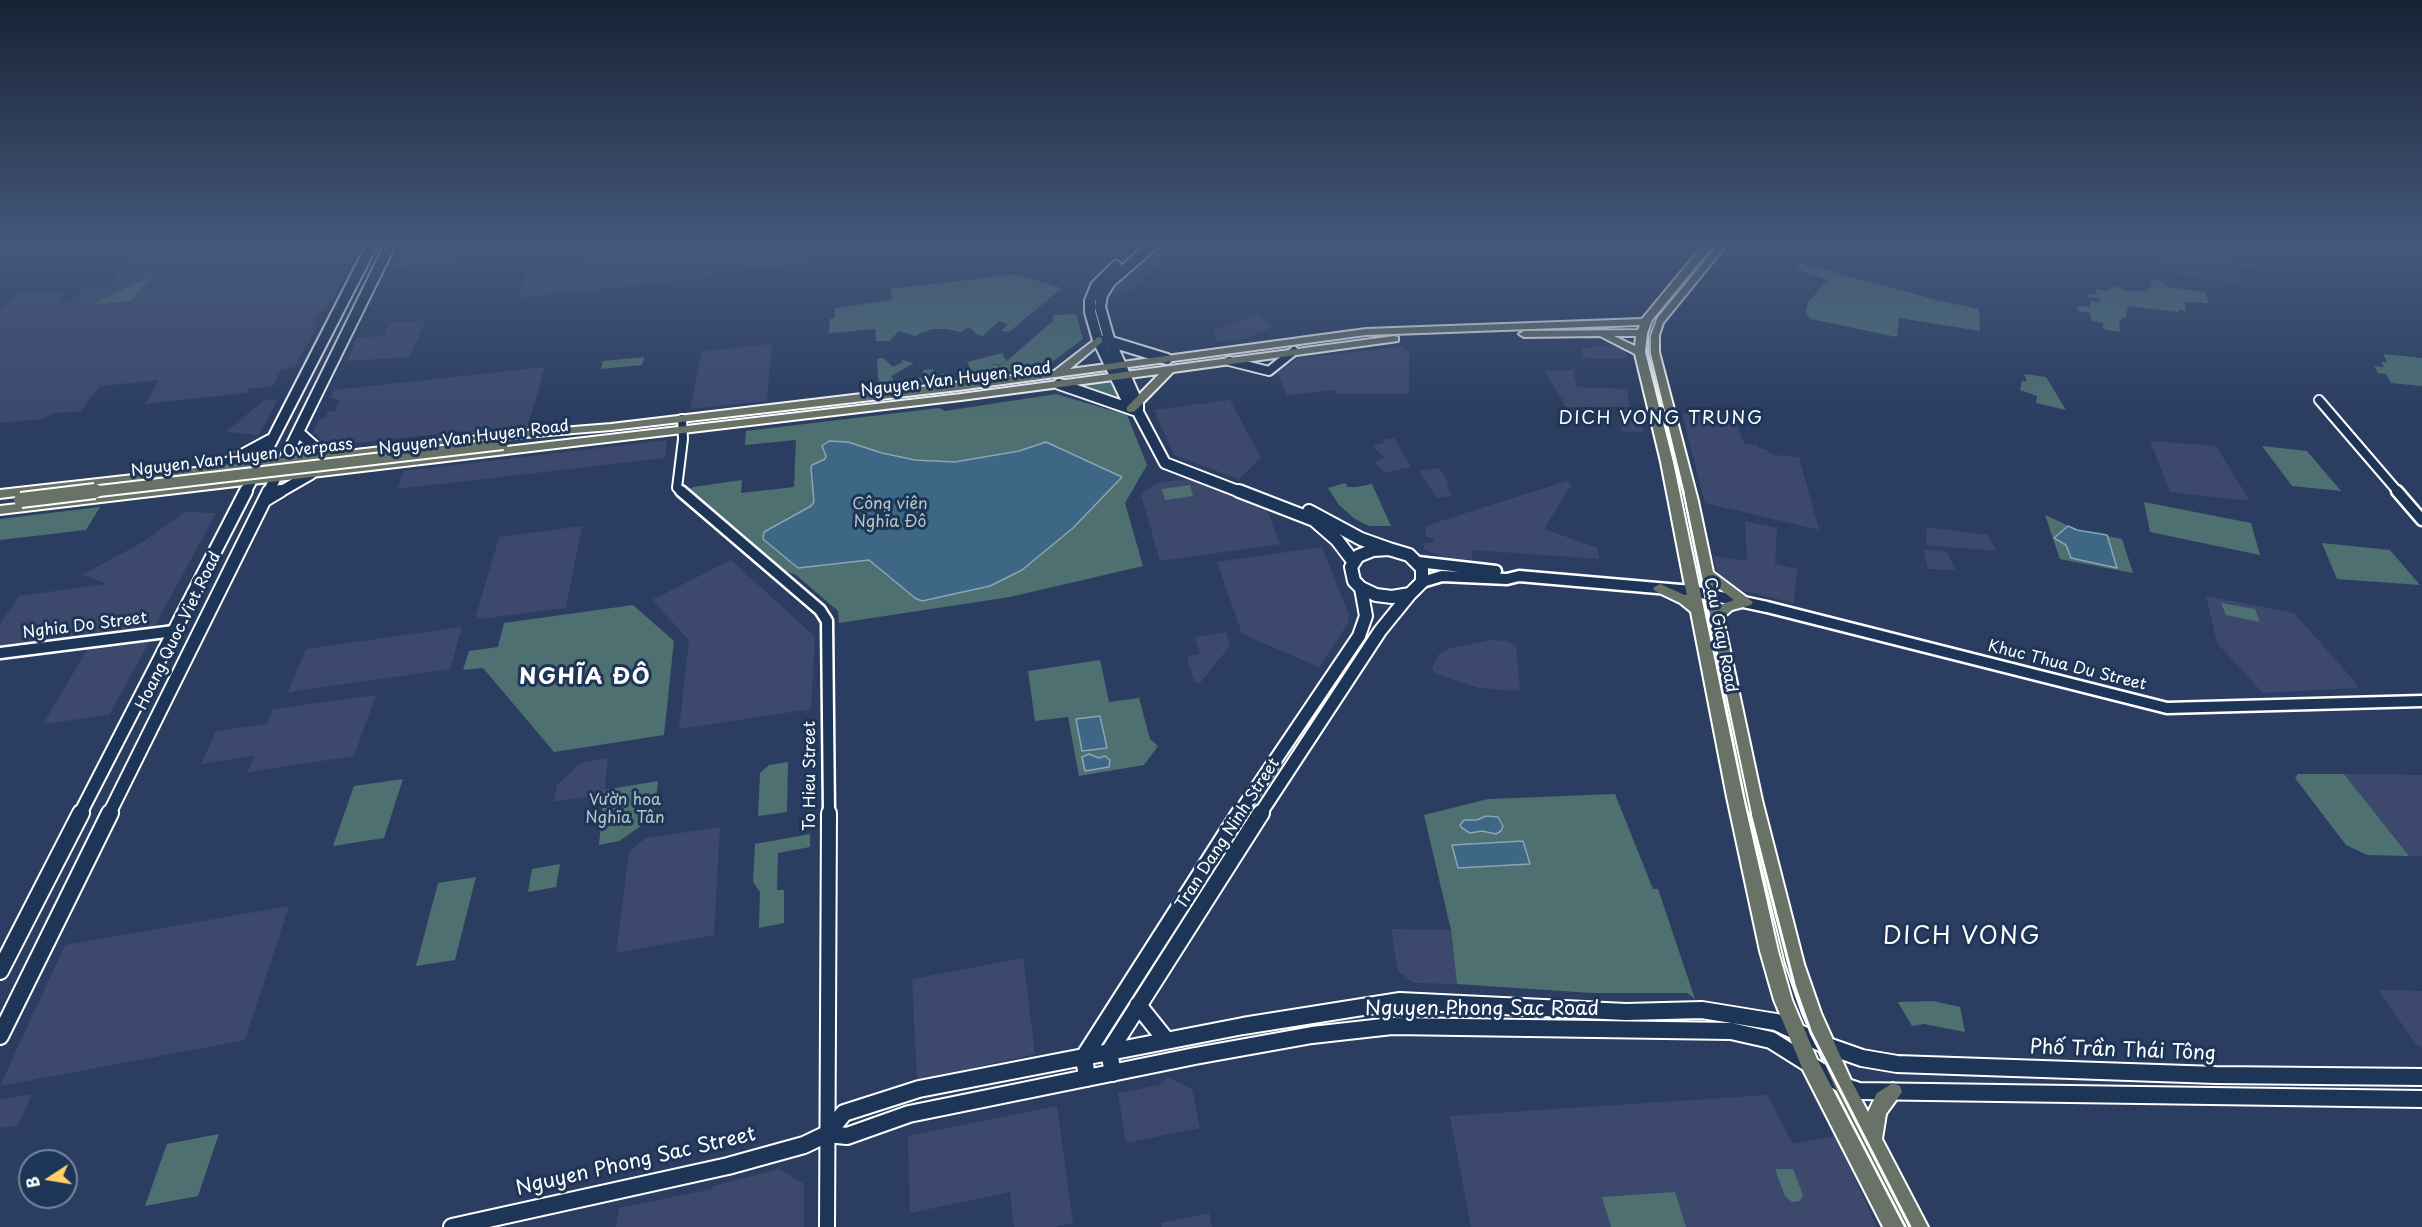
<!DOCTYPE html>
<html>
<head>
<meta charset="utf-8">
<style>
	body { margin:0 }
	#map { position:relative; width:2422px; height:1227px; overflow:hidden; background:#2b3e61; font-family:"Playpen Sans",sans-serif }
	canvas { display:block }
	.north { position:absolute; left:18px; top:1149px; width:60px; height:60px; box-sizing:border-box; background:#1d3557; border:2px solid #77869a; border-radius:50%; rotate:258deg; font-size:16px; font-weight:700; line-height:24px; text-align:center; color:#fff }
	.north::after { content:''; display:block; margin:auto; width:21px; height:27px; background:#ffd166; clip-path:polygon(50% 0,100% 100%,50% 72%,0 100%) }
</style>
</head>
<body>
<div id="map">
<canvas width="2422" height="1227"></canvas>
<div class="north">B</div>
</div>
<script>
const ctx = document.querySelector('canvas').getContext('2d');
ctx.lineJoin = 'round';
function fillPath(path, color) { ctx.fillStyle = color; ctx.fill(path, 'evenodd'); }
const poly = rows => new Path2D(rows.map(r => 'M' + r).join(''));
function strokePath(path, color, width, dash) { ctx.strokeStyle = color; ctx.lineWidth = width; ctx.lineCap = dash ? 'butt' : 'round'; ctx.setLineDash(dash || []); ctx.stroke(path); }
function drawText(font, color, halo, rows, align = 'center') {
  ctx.font = font + ' "Playpen Sans",sans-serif'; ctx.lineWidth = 6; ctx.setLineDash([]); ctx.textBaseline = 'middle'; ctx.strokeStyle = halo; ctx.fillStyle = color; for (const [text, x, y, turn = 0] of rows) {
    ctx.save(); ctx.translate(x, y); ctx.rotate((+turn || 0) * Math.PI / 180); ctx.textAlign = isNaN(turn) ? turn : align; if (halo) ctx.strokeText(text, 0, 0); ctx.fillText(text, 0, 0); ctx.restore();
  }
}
const built = poly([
	[141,243,361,243,325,311,316,315,314,322,318,324,295,367,281,370,273,386,248,389,246,393,144,404,160,380,100,386,81,411,60,413,57,412,43,419,0,423,0,311,17,292,65,291,57,302,71,301,82,289,108,287],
	[408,243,888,243,845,247,809,263,715,273,717,277,518,298,528,270,576,265,582,252,392,267,402,248,406,248],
	[1165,243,1185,243,1125,295,1112,292,1123,279],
	[2158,247,2251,261,2257,269,2241,267,2242,269,2238,269,2242,285,2161,271],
	[1257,314,1274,327,1245,339,1218,342,1212,330],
	[426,320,409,357,347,361,357,338,384,336,390,323],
	[772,344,767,401,690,409,702,351],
	[1592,346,1613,346,1625,351,1627,359,1584,358,1581,348,1592,348],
	[1402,347,1404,350,1409,351,1409,394,1337,394,1334,390,1287,395,1277,372,1298,358],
	[545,367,527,428,464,435,465,431,329,446,313,432,320,419,325,418,328,412,335,411,340,400,330,398,334,390],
	[1573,370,1577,387,1627,389,1630,407,1566,407,1545,371],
	[278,399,259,435,226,432,264,400],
	[1230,400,1261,458,1239,479,1174,455,1154,410],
	[1624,409,1639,409,1644,433,1622,431,1618,417,1626,417],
	[1682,413,1735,416,1744,444,1757,445,1758,448,1766,449,1773,455,1799,457,1819,530,1705,503],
	[1394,438,1411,467,1384,473,1375,462,1384,458,1373,446,1384,443,1382,440],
	[667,440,665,458,397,489,404,471],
	[2150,441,2216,446,2250,501,2170,492],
	[1439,468,1450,484,1446,485,1453,496,1437,498,1419,471],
	[1187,479,1266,508,1280,544,1160,561,1141,494,1157,483],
	[1567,481,1571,485,1544,529,1598,548,1599,559,1472,550,1472,560,1443,557,1424,549,1425,542,1433,543,1434,538,1426,537,1425,526],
	[185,512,216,513,154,627,0,647,0,624,19,596,108,584,82,575,143,542],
	[1745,521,1777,528,1775,564,1797,569,1794,603,1740,590,1722,579,1717,573,1713,556,1747,561],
	[582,526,566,608,479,619,476,616,499,537],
	[1927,527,1988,535,1997,551,1926,545],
	[1322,547,1349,615,1348,623,1319,667,1242,634,1217,562],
	[1923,549,1947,552,1955,570,1928,569],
	[731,560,815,637,811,709,679,729,689,640,652,600],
	[2206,596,2294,613,2357,684,2356,688,2263,693,2217,643],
	[462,627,450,669,288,692,306,649],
	[1226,632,1230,646,1200,683,1194,681,1187,657,1200,654,1195,637],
	[152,637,109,715,43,724,90,645],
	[1490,640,1508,641,1516,647,1520,689,1517,691,1479,688,1436,674,1432,668,1439,654,1448,649],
	[376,695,354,756,248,772,254,756,201,764,216,731,267,724,273,709],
	[608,758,604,794,554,802,557,785,581,763],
	[2344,774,2422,775,2422,856,2409,856],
	[720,827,714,935,616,953,629,852,646,838],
	[289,906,245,1040,0,1086,65,945],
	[1391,929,1451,930,1457,984,1414,983,1398,971],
	[1023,958,1035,1054,917,1080,912,979],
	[2378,990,2422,991,2422,1047,2416,1044],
	[1168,1077,1192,1089,1200,1128,1126,1143,1118,1093,1159,1085],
	[32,1094,18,1125,0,1128,0,1100],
	[1767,1095,1793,1144,1835,1136,1877,1227,1471,1227,1450,1116],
	[1057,1106,1073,1223,1055,1227,1014,1227,1010,1192,910,1213,908,1136],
	[779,1169,804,1184,804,1227,616,1227,619,1208,712,1189,713,1186],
	[1209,1213,1212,1227,1162,1227,1161,1223]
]);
const green = poly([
	[817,243,880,243,880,244,845,247,821,257,817,254],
	[1799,263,1937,300,1979,309,1980,331,1899,318,1897,337,1811,319,1805,313,1808,303,1827,280,1796,269],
	[1016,274,1062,288,1009,332,1001,331,1008,324,999,321,983,336,978,335,969,327,961,332,947,329,932,329,915,336,899,331,889,341,876,341,875,329,829,333,830,319,835,318,835,308,892,300,891,289],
	[151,276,131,301,95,304,97,302],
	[2151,280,2163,281,2168,287,2205,292,2209,303,2185,302,2186,311,2179,310,2178,312,2128,306,2126,317,2123,317,2119,323,2120,332,2103,329,2103,323,2092,321,2090,313,2078,311,2078,306,2090,307,2090,301,2100,302,2099,298,2087,297,2087,293,2097,295,2096,289,2108,291,2108,288,2113,289,2113,286,2128,291,2145,291,2151,286],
	[1076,314,1083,339,1045,367,965,377,961,370,970,368,967,362,1002,353,1006,360,1002,363,996,361,1002,363,999,365,989,363,999,366,1007,360,1009,362,1008,360,1054,320,1052,318,1054,315],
	[2383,354,2422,358,2422,386,2391,383,2386,374,2378,373,2374,366,2384,367,2381,362,2387,362],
	[644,357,642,365,601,369,603,361],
	[883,358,893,367,903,362,901,360,914,363,891,376,894,381,924,377,923,370,933,369,936,375,945,373,948,379,879,387,877,359],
	[2024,374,2046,377,2066,410,2036,403,2037,396,2020,390,2022,381,2027,381],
	[1112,381,1123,401,1075,386],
	[1056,394,1127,415,1147,465,1125,503,1143,566,1010,597,839,623,838,611,796,575,775,567,688,490,693,487,742,480,741,493,794,487,796,440,745,445,746,431,939,408,945,411],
	[2262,446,2307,451,2341,491,2292,486],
	[1345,483,1348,487,1356,487,1372,484,1391,526,1369,526,1355,519,1339,505,1328,488],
	[1190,485,1193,496,1165,500,1162,489],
	[2144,502,2251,523,2260,555,2150,532],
	[100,507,86,530,0,540,0,519],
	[2045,515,2078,530,2122,539,2133,573,2060,559],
	[2322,543,2390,550,2420,585,2337,579],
	[2221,603,2255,609,2260,622,2226,615],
	[633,605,674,641,664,735,554,752,483,668,463,670,469,651,498,647,504,623],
	[1100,660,1109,702,1139,698,1150,739,1158,746,1144,765,1079,776,1068,717,1035,721,1028,671],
	[788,762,787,812,758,816,760,773,769,765],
	[2298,774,2344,774,2409,856,2367,855,2346,845,2295,778],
	[403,779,384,838,333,846,354,786],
	[658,781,654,817,619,841,599,845,604,790],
	[1615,794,1653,889,1658,889,1695,999,1687,993,1592,993,1457,984,1451,930,1424,815,1488,799],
	[810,834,810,847,778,853,777,890,784,890,784,923,759,928,760,892,753,882,755,844],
	[560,864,556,887,528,892,532,869],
	[476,877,455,960,416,966,438,883],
	[1933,1001,1960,1007,1965,1032,1924,1024,1912,1026,1898,1002],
	[219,1134,198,1196,145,1206,167,1144],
	[1775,1169,1793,1169,1803,1195,1800,1201,1792,1202,1785,1196],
	[1675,1192,1686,1227,1611,1227,1602,1197]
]);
const water = poly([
	[829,441,848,442,882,453,915,460,955,462,1019,451,1046,442,1122,477,1073,528,1022,570,990,586,922,601,915,598,869,560,798,568,763,539,764,532,811,506,814,502,811,468,812,465,825,459,826,456,822,446,829,441],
	[2068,526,2077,530,2107,535,2117,568,2071,558,2066,545,2054,538,2068,526],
	[1100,716,1107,748,1082,751,1076,719,1100,716],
	[1089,754,1099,758,1105,756,1110,760,1109,767,1085,771,1082,757,1089,754],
	[1486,816,1498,817,1503,826,1501,831,1496,834,1482,831,1470,833,1462,828,1460,825,1464,820,1477,820,1486,816],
	[1523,841,1530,864,1458,868,1452,845,1523,841]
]);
const tertiaryFar2 = poly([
	[1229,361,1269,371,1294,351],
	[2319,400,2399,493],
	[682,419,683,439,677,488,683,493]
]);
const tertiaryFar1 = poly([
	[681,491,820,610,827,621,829,814],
	[2397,491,2422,520],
	[1418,562,1496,571],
	[1422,582,1442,576,1507,579,1519,576,1692,591,1767,607,2167,708,2422,701],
	[0,653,174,631]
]);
const tertiary = poly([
	[827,1227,829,813]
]);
const secondaryFar2 = poly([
	[1155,243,1110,282,1102,295,1100,307,1109,339,1138,404,1138,412,1165,463,1243,493],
	[1116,266,1096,286,1090,301,1090,312,1098,340,1131,409],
	[1105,340,1167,359],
	[1059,384,1134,410],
	[298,432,325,456],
	[220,467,270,440],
	[245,493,373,243],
	[268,493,391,243],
	[278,493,311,474]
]);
const secondaryFar1 = poly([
	[1239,491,1314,520,1337,540,1353,561],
	[265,500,280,491],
	[1309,511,1361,539,1389,549],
	[1389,549,1409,555,1422,568,1422,582,1410,594,1392,597,1376,595,1361,588,1354,581,1351,567,1358,556,1373,550,1389,549],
	[80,814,246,491],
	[109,814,269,491],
	[1239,814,1359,636,1366,616,1361,588],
	[1260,814,1380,631,1410,594]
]);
const secondary = poly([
	[0,971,81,813],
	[1138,1005,1166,1040],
	[0,1036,110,813],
	[1113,1073,1109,1052,1261,813],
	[1087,1078,1084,1057,1240,813],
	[827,1134,847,1136,909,1114,1195,1056,1312,1035,1392,1026,1731,1031,1771,1040,1844,1086,1859,1091,2422,1099],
	[452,1227,728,1166,804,1145,827,1134,844,1113,919,1089,1243,1026,1400,1001,1626,1012,1702,1010,1776,1022,1825,1045,1862,1058,1897,1064,2216,1075,2422,1077]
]);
const primary = poly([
	[1705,243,1715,243,1652,320,1647,333,1645,352,1673,462,1743,797,1778,951,1792,1000,1817,1059,1904,1227,1883,1227,1803,1070,1774,1000,1760,951,1727,797,1691,612,1680,603,1655,591,1653,588,1660,584,1687,596,1661,462,1635,354,1600,336,1524,337,1519,334,1524,331,1638,330,1640,325,1366,335,959,390,611,430,524,437,241,469,0,498,0,490,524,431,611,424,1054,371,1098,337,1102,338,1102,342,1070,369,1366,329,1642,319,1705,243],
	[1614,336,1636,336,1635,346,1614,336],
	[1718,243,1728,243,1663,323,1659,335,1659,352,1698,501,1713,572,1753,602,1751,605,1732,610,1723,618,1762,800,1804,964,1821,1013,1851,1080,1868,1112,1877,1093,1893,1083,1900,1086,1902,1092,1886,1114,1882,1139,1928,1227,1907,1227,1837,1092,1803,1013,1786,964,1746,800,1686,501,1649,352,1649,335,1653,322,1718,243],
	[1717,587,1734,600,1720,605,1717,587],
	[1394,336,1398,337,1398,341,1173,372,1135,411,1131,412,1127,411,1127,407,1159,374,961,400,0,514,0,506,961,394,1394,336]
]);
const railFar2 = poly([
	[1684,493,1650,353,1650,336,1657,317,1719,243]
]);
const railFar1 = poly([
	[1683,491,1751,814]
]);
const rail = poly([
	[1750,813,1795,988,1811,1033,1910,1227]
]);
const primaryBridgeFar1 = poly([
	[82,493,503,444]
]);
const primaryBridge = poly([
	[21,500,95,491]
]);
const streetNames = [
	["Nguyen Van Huyen Road",956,380,-7],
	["Nguyen Van Huyen Road",474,438,-7],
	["Nguyen Van Huyen Overpass",242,458,-7],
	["Nghia Do Street",85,626,-7],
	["Hoang Quoc Viet Road",179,631,-64],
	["Cau Giay Road",1720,635,79],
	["Khuc Thua Du Street",2067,666,14],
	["To Hieu Street",811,776,-90],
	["Tran Dang Ninh Street",1228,834,-57]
];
const parkNames = [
	["Công viên",890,505],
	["Nghĩa Đô",890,523],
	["Vườn hoa",625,801],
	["Nghĩa Tân",625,819]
];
const neighbourhoodNames = [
	["DICH VONG TRUNG",1661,419]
];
const nearStreetnames = [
	["Nguyen Phong Sac Road",1482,1009],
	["Phố Trần Thái Tông",2123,1051,2],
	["Nguyen Phong Sac Street",636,1162,-13]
];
const districtNames = [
	["NGHĨA ĐÔ",585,678]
];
const nearQuarternames = [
	["DICH VONG",1962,937]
];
fillPath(built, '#3c496c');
fillPath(green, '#4e7071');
fillPath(water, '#3e6786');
strokePath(water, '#8ba4b6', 1.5);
strokePath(tertiaryFar2, '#fff', 12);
strokePath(tertiaryFar1, '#fff', 15);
strokePath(tertiary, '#fff', 18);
strokePath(secondaryFar2, '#fff', 14);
strokePath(secondaryFar1, '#fff', 16);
strokePath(secondary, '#fff', 20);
strokePath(primary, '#fff', 4);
strokePath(tertiaryFar2, '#1d3557', 8);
strokePath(tertiaryFar1, '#1d3557', 10);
strokePath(tertiary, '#1d3557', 14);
strokePath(secondaryFar2, '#1d3557', 10);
strokePath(secondaryFar1, '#1d3557', 12);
strokePath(secondary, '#1d3557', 16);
fillPath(primary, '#697266');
strokePath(railFar2, '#fff', 1.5);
strokePath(railFar1, '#fff', 2);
strokePath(rail, '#fff', 3);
strokePath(primaryBridgeFar1, '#fff', 14, []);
strokePath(primaryBridge, '#fff', 18, []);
strokePath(primaryBridgeFar1, '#697266', 10);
strokePath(primaryBridge, '#697266', 14);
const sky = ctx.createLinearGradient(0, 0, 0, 415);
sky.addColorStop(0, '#182235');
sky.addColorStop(0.59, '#44587b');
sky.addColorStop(1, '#44587b00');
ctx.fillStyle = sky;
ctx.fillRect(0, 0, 2422, 415);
drawText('16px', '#fff', '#1d3557', streetNames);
drawText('16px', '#b8c6c6', '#1d3557', parkNames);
ctx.letterSpacing = '1.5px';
drawText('18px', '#fff', '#1d3557', neighbourhoodNames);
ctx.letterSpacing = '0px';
drawText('20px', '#fff', '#1d3557', nearStreetnames);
ctx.letterSpacing = '1.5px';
drawText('bold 22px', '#fff', '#1d3557', districtNames);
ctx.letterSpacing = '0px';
ctx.letterSpacing = '1.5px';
drawText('24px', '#fff', '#1d3557', nearQuarternames);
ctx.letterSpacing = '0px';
</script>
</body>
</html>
